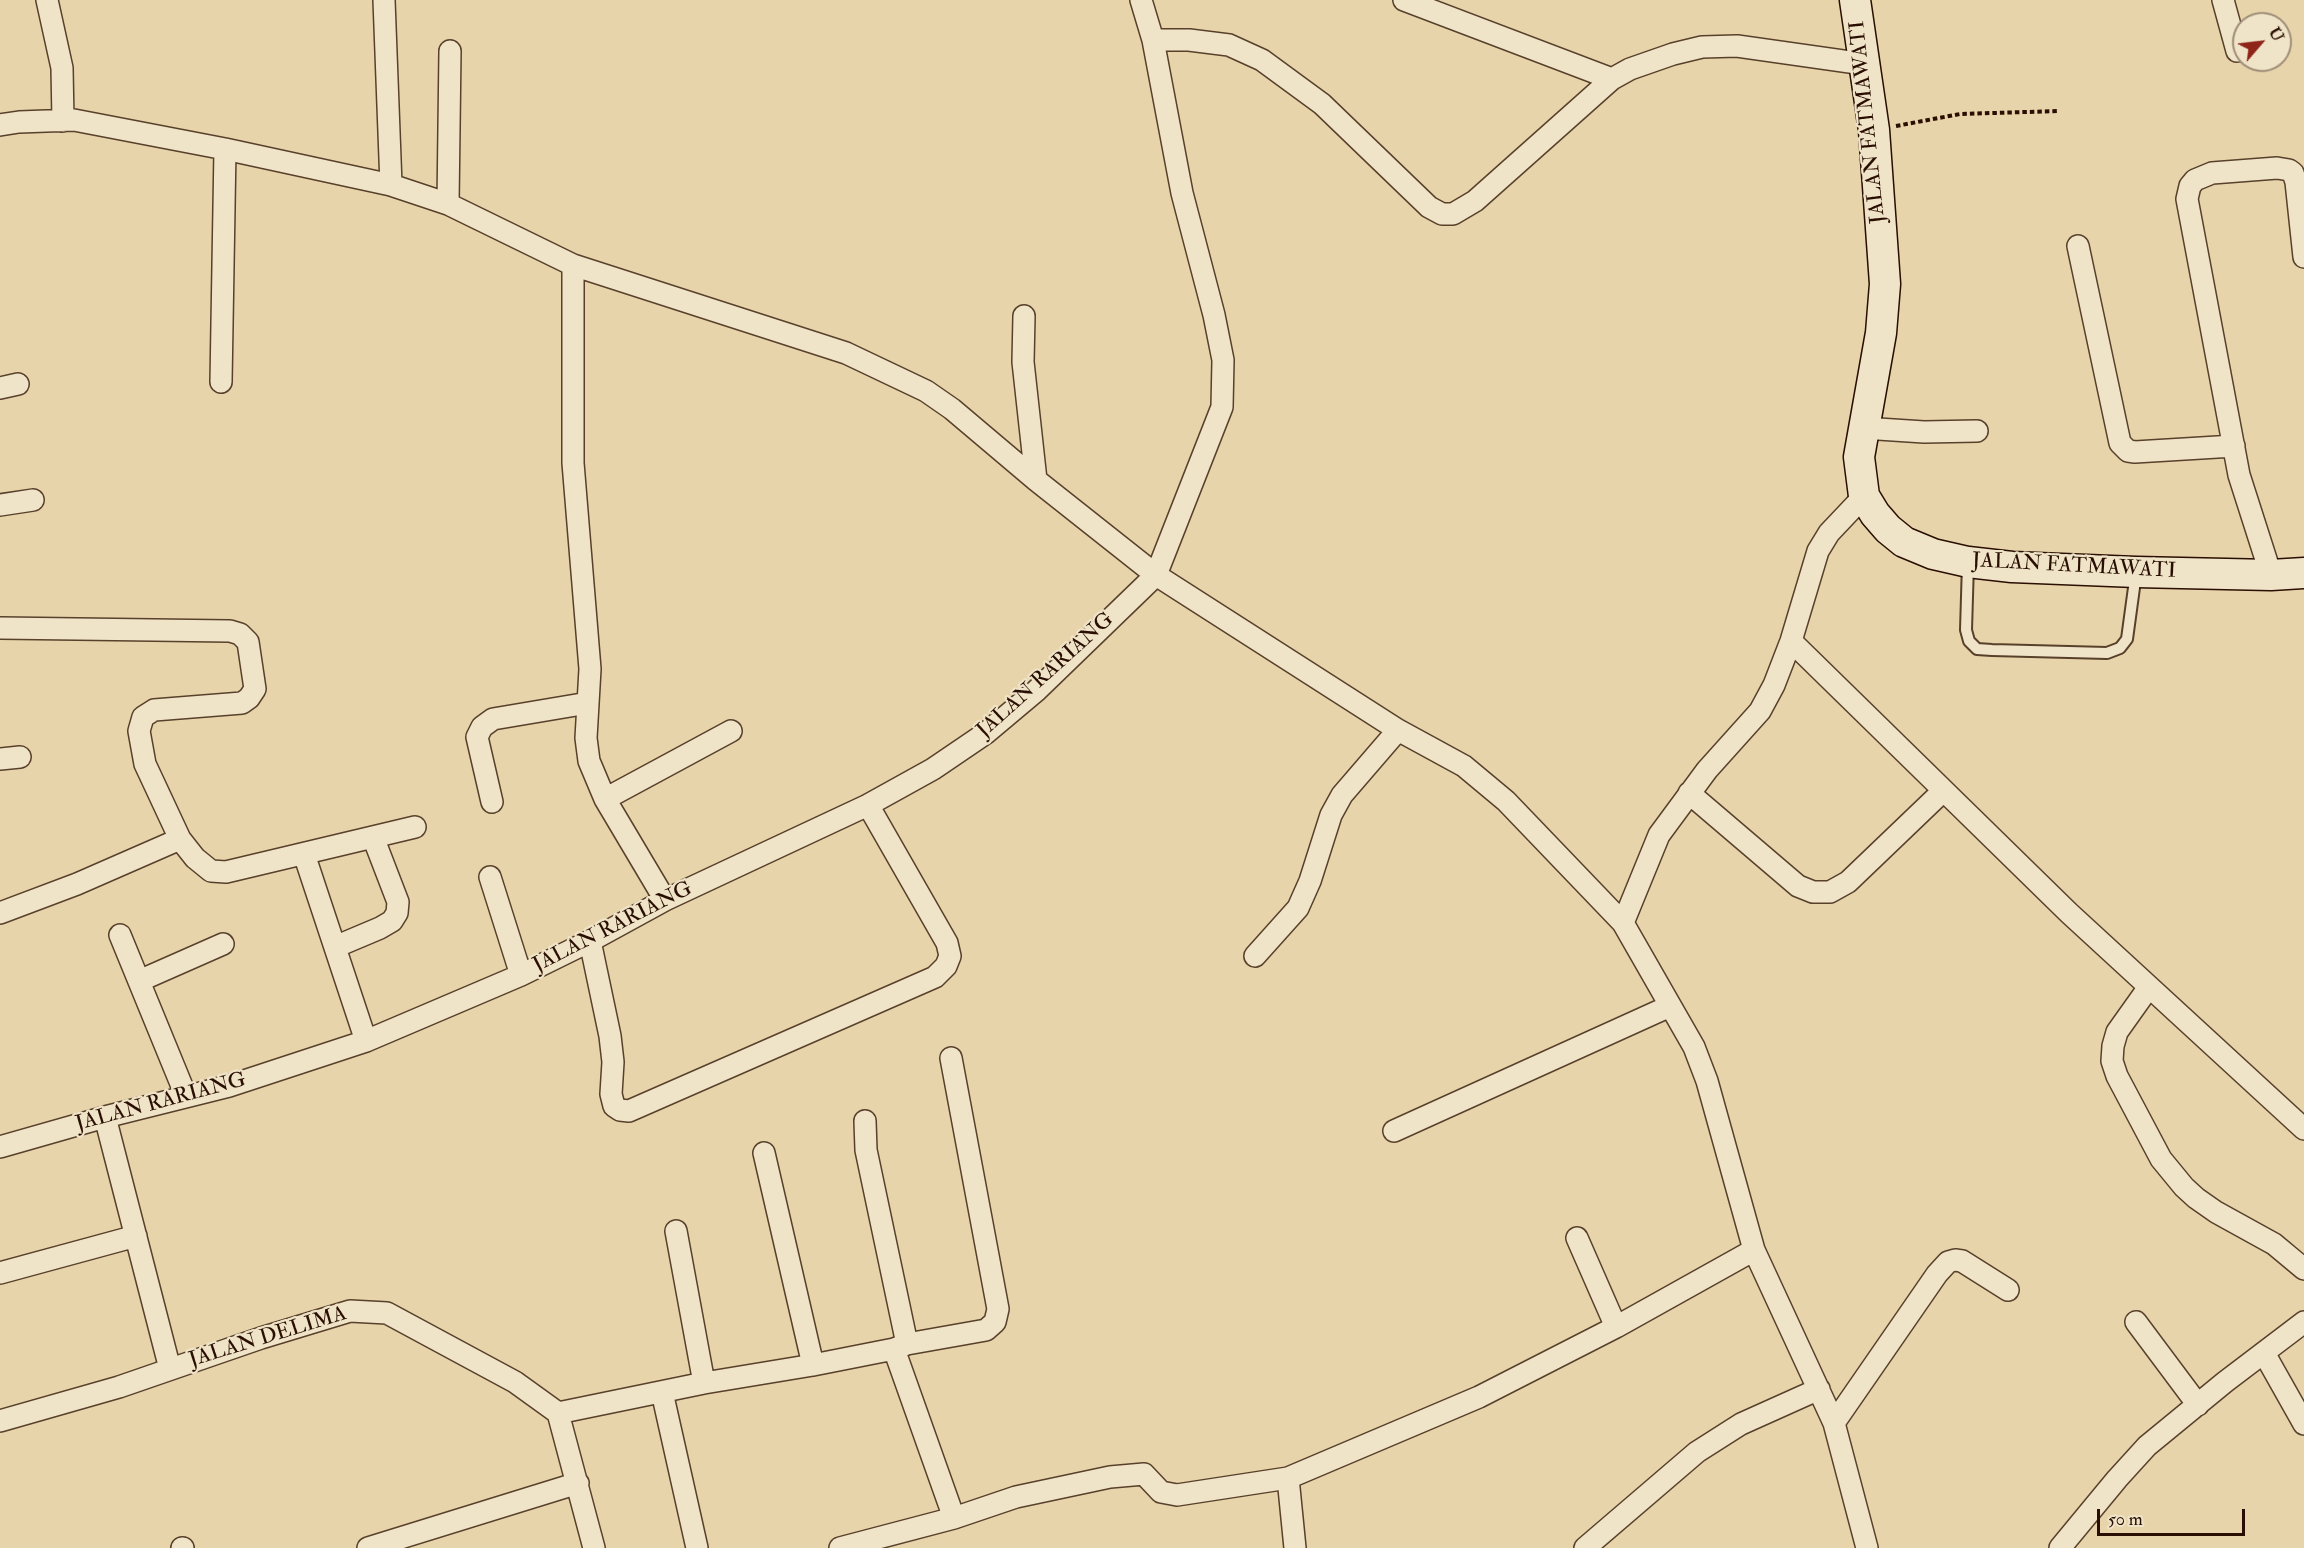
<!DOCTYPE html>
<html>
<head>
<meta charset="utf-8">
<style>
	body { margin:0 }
	#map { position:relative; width:2304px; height:1548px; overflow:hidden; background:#e7d4aa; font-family:"IM FELL Double Pica",serif }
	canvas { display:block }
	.north { position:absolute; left:2232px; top:12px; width:60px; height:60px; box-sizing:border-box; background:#efe3c8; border:2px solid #a08e78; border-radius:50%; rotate:62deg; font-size:16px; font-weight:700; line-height:24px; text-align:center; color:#290e01 }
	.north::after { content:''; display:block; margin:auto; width:21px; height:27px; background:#8f2418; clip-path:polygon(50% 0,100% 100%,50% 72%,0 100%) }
	.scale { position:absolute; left:2097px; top:1509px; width:148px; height:27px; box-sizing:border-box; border:3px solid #290e01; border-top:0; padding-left:8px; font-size:18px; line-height:21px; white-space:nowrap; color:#290e01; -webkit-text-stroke:4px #efe3c8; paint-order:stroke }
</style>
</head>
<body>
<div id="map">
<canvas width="2304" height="1548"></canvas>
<div class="north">U</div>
<div class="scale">50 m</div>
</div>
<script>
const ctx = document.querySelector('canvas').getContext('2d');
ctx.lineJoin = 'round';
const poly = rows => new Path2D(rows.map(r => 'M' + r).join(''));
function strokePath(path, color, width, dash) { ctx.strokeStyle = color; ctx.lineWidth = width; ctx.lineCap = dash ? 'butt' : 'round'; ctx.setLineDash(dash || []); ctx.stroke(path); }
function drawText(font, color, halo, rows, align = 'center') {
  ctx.font = font + ' "IM FELL Double Pica",serif'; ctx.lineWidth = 4.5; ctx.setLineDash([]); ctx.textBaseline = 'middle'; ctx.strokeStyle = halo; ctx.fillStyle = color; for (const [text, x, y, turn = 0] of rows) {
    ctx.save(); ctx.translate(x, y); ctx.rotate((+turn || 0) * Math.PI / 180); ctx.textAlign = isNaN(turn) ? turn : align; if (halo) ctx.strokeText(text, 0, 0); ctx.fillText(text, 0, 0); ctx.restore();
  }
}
const path = poly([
	[1896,126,1960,114,2059,111]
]);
const lane = poly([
	[1968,563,1966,630,1969,641,1977,649,1992,650,2107,653,2120,648,2127,639,2136,573]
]);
const street = poly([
	[47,0,62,68,63,121],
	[384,0,391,185],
	[1404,0,1612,79],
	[2223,0,2237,51],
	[1153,40,1189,40,1229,45,1262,60,1322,104,1429,207,1442,214,1453,214,1475,201,1612,79,1630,69,1673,54,1702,47,1737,46,1864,64],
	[0,125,19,122,74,120,225,149,391,185,448,204,573,265,846,353,926,391,952,409,1036,480,1156,575,1398,730,1464,766,1506,801,1623,923,1694,1047,1707,1081,1754,1250,1834,1423,1867,1548],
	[448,204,450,51],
	[2078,246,2120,443,2128,451,2135,452,2234,446],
	[573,265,573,463,590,669,586,738,589,761,605,799,665,900],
	[1024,316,1023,362,1036,480],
	[221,382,225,149],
	[0,388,18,384],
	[1863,428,1924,432,1977,431],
	[0,505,33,500],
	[2271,575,2239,475,2187,199,2190,186,2195,180,2212,173,2277,168,2289,170,2293,173,2296,182,2304,257],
	[0,628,230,631,240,634,248,642,255,689,249,698,242,703,154,710,143,717,139,731,145,764,180,839,195,858,211,871,226,872,415,827],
	[1791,641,2069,913,2304,1129],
	[0,759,20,757],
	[1689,793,1798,886,1813,892,1830,892,1848,882,1943,791],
	[605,799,731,731],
	[492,802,477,737,482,727,493,719,588,703],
	[304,854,366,1041],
	[490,877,521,975],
	[0,913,77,884,180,839],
	[1623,923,1659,835,1707,770,1760,711,1774,685,1791,641,1818,551,1829,533,1864,496],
	[120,935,186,1096],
	[590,941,610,1036,613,1062,611,1094,614,1106,620,1110,629,1111,935,977,946,966,950,956,947,943,868,805],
	[335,947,380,928,392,921,397,913,398,902,373,837],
	[1255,956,1298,908,1310,881,1331,815,1342,795,1398,730],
	[139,981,223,944],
	[2149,987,2117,1032,2113,1046,2112,1061,2117,1076,2161,1159,2184,1187,2196,1198,2216,1212,2274,1244,2304,1269],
	[105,1117,170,1369],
	[865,1121,866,1150,907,1344],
	[1394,1131,1670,1006],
	[0,1147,105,1117,229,1086,366,1041,521,975,590,941,665,900,868,805,933,769,986,733,1036,691,1156,575,1222,407,1223,360,1214,315,1182,193,1153,40,1141,0],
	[764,1153,813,1365],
	[676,1231,704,1383],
	[1577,1238,1616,1327],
	[0,1273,136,1236],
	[2136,1322,2198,1405],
	[894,1349,954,1518],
	[2264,1353,2304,1424],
	[662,1392,697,1548],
	[558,1413,704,1383,813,1365,894,1349,907,1344,986,1330,995,1322,998,1309,951,1058],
	[0,1421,119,1387,261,1338,350,1311,387,1313,515,1382,558,1413,594,1548],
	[1834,1423,1937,1274,1948,1262,1955,1260,1962,1261,2008,1290],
	[1288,1478,1295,1548],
	[182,1548,183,1548],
	[368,1548,578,1483],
	[840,1548,954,1518,1016,1497,1110,1477,1144,1474,1161,1492,1177,1495,1288,1478,1479,1397,1616,1327,1754,1250],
	[1585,1548,1697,1452,1741,1424,1819,1389],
	[2060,1548,2117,1479,2147,1446,2225,1382,2304,1322]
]);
const secondary = poly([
	[1855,0,1874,130,1885,284,1881,333,1859,457,1864,496,1875,514,1888,529,1904,542,1933,554,1968,562,2012,567,2136,572,2271,575,2304,573]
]);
const streetNames = [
	["JALAN FATMAWATI",1869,122,-96],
	["JALAN FATMAWATI",2074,567,3],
	["JALAN RARIANG",1046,676,-42],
	["JALAN RARIANG",613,928,-27],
	["JALAN RARIANG",161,1103,-15],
	["JALAN DELIMA",268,1338,-17]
];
strokePath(lane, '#58402b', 14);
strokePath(street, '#58402b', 24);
strokePath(secondary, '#290e01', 33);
strokePath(path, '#290e01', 4, [4.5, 3]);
strokePath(lane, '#efe3c8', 10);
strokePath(street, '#efe3c8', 21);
strokePath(secondary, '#efe3c8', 30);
drawText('21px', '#290e01', '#efe3c8', streetNames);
</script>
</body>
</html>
